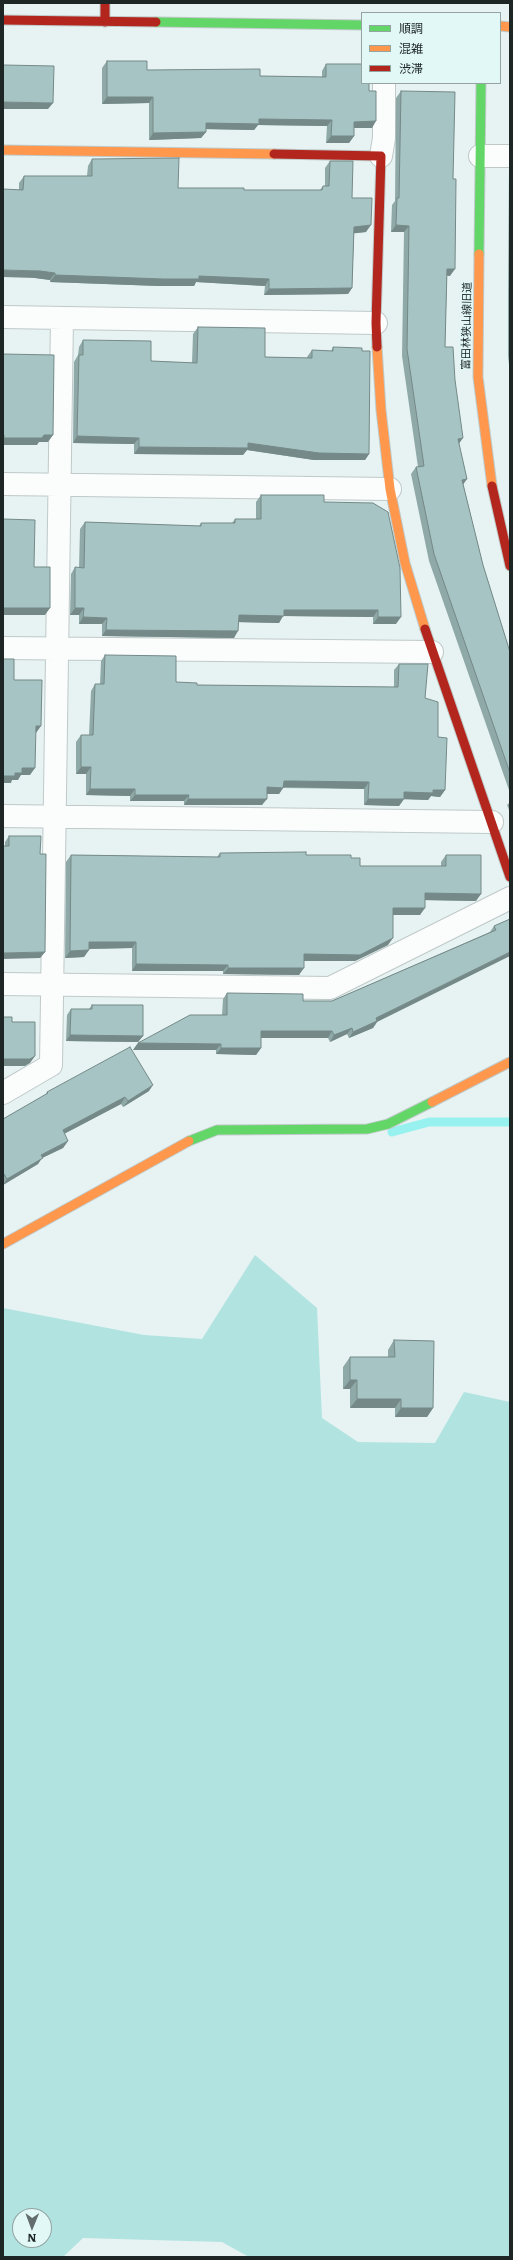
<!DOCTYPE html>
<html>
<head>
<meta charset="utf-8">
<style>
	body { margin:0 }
	#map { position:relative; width:513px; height:2260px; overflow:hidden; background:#e6f3f2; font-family:Literata,"Noto Sans JP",serif }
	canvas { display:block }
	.frame { position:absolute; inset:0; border:4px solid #1d2525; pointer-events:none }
	.legend { position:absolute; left:361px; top:12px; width:140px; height:72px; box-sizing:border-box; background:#e1f8f7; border:1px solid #93a4a3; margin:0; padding:5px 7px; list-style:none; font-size:12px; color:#1d2525 }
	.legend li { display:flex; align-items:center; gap:8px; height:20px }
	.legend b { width:20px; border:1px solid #93a4a3 }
	.north { position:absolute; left:12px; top:2208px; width:40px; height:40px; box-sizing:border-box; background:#e1f8f7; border:1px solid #93a4a3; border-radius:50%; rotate:181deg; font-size:11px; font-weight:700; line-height:16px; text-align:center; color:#1d2525 }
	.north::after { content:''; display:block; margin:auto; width:14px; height:18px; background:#636d6d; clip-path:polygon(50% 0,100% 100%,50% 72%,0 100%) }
</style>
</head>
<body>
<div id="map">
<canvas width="513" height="2260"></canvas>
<div class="frame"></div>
<ul class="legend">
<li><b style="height:5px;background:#63d668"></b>順調</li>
<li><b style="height:5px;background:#ff974d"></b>混雑</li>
<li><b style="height:5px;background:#b3261e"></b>渋滞</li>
</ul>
<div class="north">N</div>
</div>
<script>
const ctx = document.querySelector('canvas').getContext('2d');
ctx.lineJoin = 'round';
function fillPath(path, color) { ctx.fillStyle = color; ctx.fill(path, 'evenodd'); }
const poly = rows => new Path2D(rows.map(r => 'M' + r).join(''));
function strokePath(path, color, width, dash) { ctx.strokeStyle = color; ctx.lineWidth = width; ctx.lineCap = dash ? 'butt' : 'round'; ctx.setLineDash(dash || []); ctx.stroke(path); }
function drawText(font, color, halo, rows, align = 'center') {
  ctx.font = font + ' Literata,"Noto Sans JP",serif'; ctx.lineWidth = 3; ctx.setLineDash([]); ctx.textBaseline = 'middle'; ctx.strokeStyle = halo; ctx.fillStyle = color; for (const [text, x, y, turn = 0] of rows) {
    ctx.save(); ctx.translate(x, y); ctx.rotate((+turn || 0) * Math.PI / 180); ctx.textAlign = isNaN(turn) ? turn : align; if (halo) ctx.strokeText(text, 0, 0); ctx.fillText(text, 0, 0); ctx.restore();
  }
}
const green = poly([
	[255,1255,317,1308,322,1418,358,1442,435,1443,464,1392,510,1402,510,2257,249,2257,222,2242,83,2238,63,2257,3,2257,3,1308,144,1335,202,1339],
	[20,2216,44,2216,44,2240,20,2240]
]);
const stream = poly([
	[392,1132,429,1122,510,1122]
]);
const street = poly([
	[381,156,384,138,384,83],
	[480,156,510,156],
	[3,317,376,323],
	[3,484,390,489],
	[3,648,432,652],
	[3,816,492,822],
	[3,984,330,988,510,898],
	[3,1093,51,1065,62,318]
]);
const fast = poly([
	[156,22,362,25],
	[479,254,481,83],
	[189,1141,217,1130,367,1129,388,1124,432,1102]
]);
const slow = poly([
	[500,26,510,27],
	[3,150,274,154],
	[479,254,478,377,492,486],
	[377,347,381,410,390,489,405,563,425,629],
	[432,1102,510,1062],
	[3,1244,189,1141]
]);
const jam = poly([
	[105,3,105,22],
	[3,20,156,22],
	[274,154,381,156,376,323,377,347],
	[492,486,510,566],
	[425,629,510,877]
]);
const wall = poly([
	[107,61,147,70,260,76,322,77,322,71,326,64,369,91,372,128,354,128,354,136,349,143,326,143,327,126,258,125,254,130,206,129,206,132,201,138,149,140,149,103,102,104,102,68],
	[401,91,450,276,447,275,445,347,455,380,459,444,467,479,463,484,483,565,510,652,510,793,429,561,411,474,416,467,418,467,402,356,404,232,391,232,392,205,395,201,396,98],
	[92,159,178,188,244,190,320,190,323,186,325,186,325,168,330,161,352,198,366,232,354,233,352,288,348,294,264,295,265,286,196,282,194,286,159,286,50,282,50,280,35,278,19,190,19,183,24,176,87,176,88,166],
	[510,167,510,373,508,356,508,295,509,168],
	[198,327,265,357,307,358,307,357,312,350,331,351,333,347,369,454,365,460,314,460,247,450,243,455,134,454,134,444,73,443,74,362,78,355,79,347,83,340,151,361,192,363,193,334],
	[261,495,324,502,396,624,373,624,373,617,283,616,279,623,238,622,234,638,102,636,102,624,79,624,79,615,70,615,71,574,75,567,79,568,80,529,85,522,199,526,201,523,232,523,235,519,256,519,256,502],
	[105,655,176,682,197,685,394,687,394,670,399,664,425,698,438,737,445,790,440,797,431,796,428,800,404,799,399,806,364,805,364,789,283,788,279,794,267,794,262,805,184,805,184,801,130,801,130,796,86,795,86,774,76,774,76,742,81,735,89,735,91,691,95,684,100,684,101,661],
	[510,802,510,812,507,805],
	[9,836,40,854,45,952,40,958,5,846,5,842],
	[220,853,306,855,351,858,360,866,441,866,441,862,446,855,476,901,425,900,420,915,393,915,388,945,355,961,304,961,299,975,223,974,223,971,132,971,132,948,89,949,84,957,65,958,66,862,71,855,217,857],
	[510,919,377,1022,373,1028,349,1038,347,1034,330,1042,328,1038,261,1038,261,1048,256,1055,216,1054,216,1050,133,1050,138,1043,222,1015,223,999,227,993,303,1001,332,1001,490,932,494,926],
	[92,1005,143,1036,138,1042,66,1041,67,1015,71,1009,89,1009],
	[149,1091,123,1107,121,1104,64,1134,68,1141,63,1148,42,1158,38,1164,3,1185,3,1119,45,1095,47,1092],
	[394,1340,433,1408,427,1417,395,1417,395,1408,350,1408,350,1389,343,1389,343,1367,350,1357,388,1357,388,1350]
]);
const shadedWall = poly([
	[107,97,153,97,149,103,102,104],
	[3,102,53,103,48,109,3,109],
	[259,119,332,120,327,126,258,125,254,130,201,129,206,123],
	[376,121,372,128,350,128,354,122],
	[206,132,201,138,149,140,153,133],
	[331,136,354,136,349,143,326,143],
	[371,225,366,232,349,234,354,227],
	[396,225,409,226,404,232,391,232],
	[447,269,455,269,450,276,442,275],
	[3,270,40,271,55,273,50,280,35,278,3,277],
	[55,275,199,276,269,279,265,286,196,282,194,286,159,286,50,282],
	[352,288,348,294,264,295,269,289],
	[44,435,53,435,48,442,39,442,37,445,3,445,4,438],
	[77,436,139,438,134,444,73,443],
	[463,438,458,445,458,439],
	[248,443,369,454,365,460,314,460,247,450,243,455,134,454,139,447],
	[467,479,462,486,462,480],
	[3,608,50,608,45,615,3,615],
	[75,608,84,608,79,615,70,615],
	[284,610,378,610,373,617,283,616,279,623,234,622,239,615],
	[83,617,107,618,102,624,79,624],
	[378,617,401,617,396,624,373,624],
	[106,630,238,631,234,638,102,636],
	[36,726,41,726,36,733,31,732],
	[81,767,91,767,86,774,76,774],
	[22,768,35,768,30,775,21,775,18,780,12,780,11,783,3,783,3,776,15,773],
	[284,781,291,781,369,782,364,789,286,787,281,788,283,788,279,794,262,794,267,787],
	[90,789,135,789,130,796,86,795],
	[433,790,445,790,440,797,431,796,428,800,399,799,404,792],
	[135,795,189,795,184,801,130,801],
	[188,799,267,799,262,805,184,805],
	[368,799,404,799,399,806,364,805],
	[425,893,481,894,476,901,420,900],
	[393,908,425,908,420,915,388,915],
	[393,938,388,945,355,961,300,961,304,954],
	[89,942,136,942,132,948,84,949],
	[89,950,84,957,65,958,70,951],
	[45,952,40,958,3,959,3,953],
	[510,952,510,956,377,1022,373,1028,349,1038,353,1032,376,1018],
	[136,964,228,965,223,971,132,971],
	[228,968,304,968,299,975,223,974],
	[352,1028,347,1034,330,1042,334,1035],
	[261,1031,332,1031,328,1038,257,1038],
	[70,1035,143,1036,138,1042,66,1041],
	[138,1043,221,1044,216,1050,133,1050],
	[221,1048,261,1048,256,1055,216,1054],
	[35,1056,30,1063,25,1066,3,1066,3,1059],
	[153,1085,149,1091,123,1107,128,1101],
	[125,1097,121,1104,58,1137,63,1130],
	[68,1141,63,1148,42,1158,38,1164,3,1185,7,1179,41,1155],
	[350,1380,357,1380,350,1389,343,1389],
	[357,1399,401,1399,395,1408,350,1408],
	[401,1408,433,1408,427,1417,395,1417]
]);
const building = poly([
	[107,61,147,61,147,70,260,69,260,76,326,77,326,64,362,64,362,83,369,83,369,91,376,91,376,121,354,122,354,136,331,136,332,120,259,119,259,124,206,123,206,132,153,133,153,97,107,97,107,61],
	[3,65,54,66,53,103,3,102,3,65],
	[401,91,455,92,453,179,456,179,455,269,447,269,445,347,453,347,455,380,463,438,458,439,467,479,462,480,483,565,510,652,510,773,434,554,416,467,424,466,407,349,409,226,396,225,397,198,399,198,401,91],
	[179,158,178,188,244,188,244,190,322,190,323,186,329,186,330,161,353,161,352,198,372,198,371,225,354,227,352,288,269,289,269,279,199,276,199,279,163,279,55,275,55,273,40,271,3,270,3,189,23,190,24,176,92,176,92,159,179,158],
	[198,327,265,328,265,357,312,358,312,350,333,351,333,347,362,348,362,351,370,351,369,454,319,453,248,443,248,448,139,447,139,438,77,436,79,355,83,355,83,340,151,341,151,361,197,363,198,327],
	[3,354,54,355,53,435,44,435,42,438,4,438,4,435,3,435,3,354],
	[261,495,324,495,324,502,373,503,388,512,400,568,401,617,378,617,378,610,284,610,284,616,239,615,238,631,106,630,107,618,83,617,84,608,75,608,75,567,84,568,85,522,201,526,201,523,235,523,235,519,261,519,261,495],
	[3,519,35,520,34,567,50,567,50,608,3,608,3,519],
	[105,655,176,656,176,682,197,683,197,685,398,687,399,664,428,664,425,698,438,702,438,737,447,738,445,790,433,790,433,793,404,792,404,799,368,799,369,782,291,781,284,781,283,788,267,787,267,799,188,799,189,795,135,795,135,789,90,789,91,767,81,767,81,735,93,735,95,684,104,684,105,655],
	[3,659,14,659,14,680,42,680,41,726,36,726,35,768,22,768,22,773,15,773,15,776,3,776,3,659],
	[9,836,41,836,40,854,46,854,45,952,3,953,3,846,9,846,9,836],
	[306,852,306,855,351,855,351,858,360,858,360,866,446,866,446,855,481,855,481,894,425,893,425,908,393,908,393,938,360,955,304,954,304,968,228,968,228,965,136,964,136,942,89,942,89,950,70,951,71,855,220,857,220,853,306,852],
	[510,919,510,952,376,1018,377,1021,353,1032,352,1028,334,1035,332,1031,261,1031,261,1048,221,1048,221,1044,138,1043,190,1015,227,1015,227,993,303,994,303,1001,332,1001,496,930,494,926,510,919],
	[92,1005,143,1005,143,1036,70,1035,71,1009,92,1009,92,1005],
	[3,1017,12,1017,12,1022,35,1022,35,1056,30,1059,3,1059,3,1017],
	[130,1047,153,1085,128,1101,125,1097,63,1130,68,1141,41,1155,43,1158,7,1179,4,1174,3,1175,3,1119,48,1093,47,1092,130,1047],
	[394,1340,434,1341,433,1408,401,1408,401,1399,357,1399,357,1380,350,1380,350,1357,395,1357,394,1340]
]);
const streetNames = [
	["富田林狭山線旧道",467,326,-89]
];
fillPath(green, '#b1e3e1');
strokePath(stream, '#97f2ef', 9);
strokePath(street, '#bfc9c8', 24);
strokePath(fast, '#bfc9c8', 11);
strokePath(slow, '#bfc9c8', 11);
strokePath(jam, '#bfc9c8', 11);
strokePath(street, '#fbfdfd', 22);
strokePath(fast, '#63d668', 9);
strokePath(slow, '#ff974d', 9);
strokePath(jam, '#b3261e', 9);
fillPath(wall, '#8fa9a8');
fillPath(shadedWall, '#748988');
fillPath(building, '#a6c4c3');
strokePath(building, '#748988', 1);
drawText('11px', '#1d2525', '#e1f8f7', streetNames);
</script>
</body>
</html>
